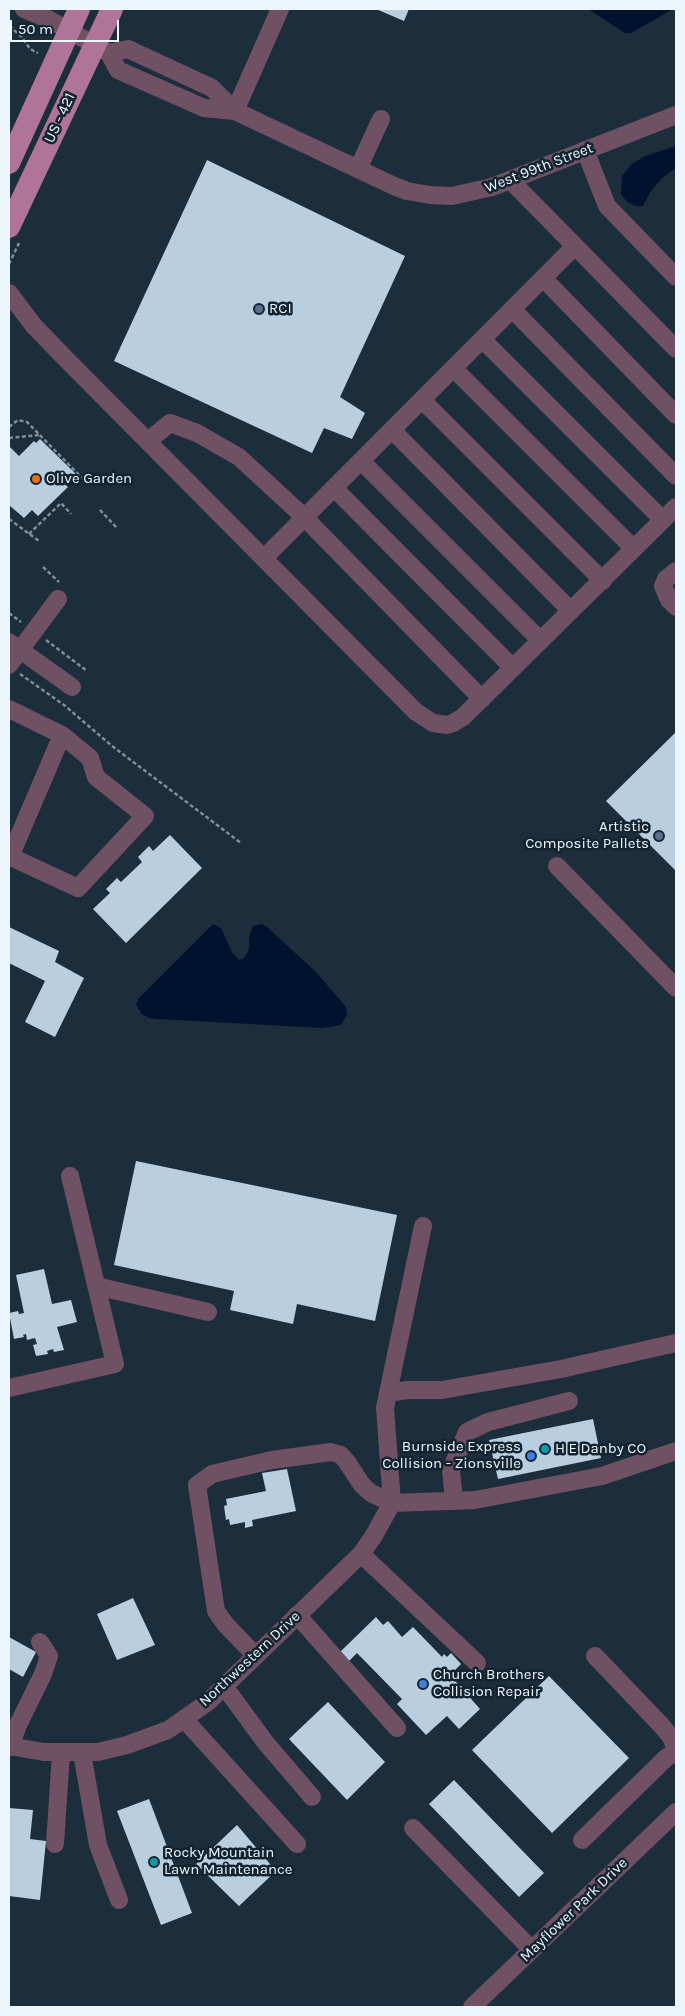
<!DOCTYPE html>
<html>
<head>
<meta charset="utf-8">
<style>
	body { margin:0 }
	#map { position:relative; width:685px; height:2016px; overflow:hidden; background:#1c2e3b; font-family:Karla,sans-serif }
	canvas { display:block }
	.frame { position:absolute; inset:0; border:10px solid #edf6fd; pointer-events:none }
	.scale { position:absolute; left:10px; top:20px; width:109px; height:22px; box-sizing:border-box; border:2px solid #edf6fd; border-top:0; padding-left:6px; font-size:15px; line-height:18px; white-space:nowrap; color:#edf6fd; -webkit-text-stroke:4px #132431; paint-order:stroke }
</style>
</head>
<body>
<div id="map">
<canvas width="685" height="2016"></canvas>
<div class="frame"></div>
<div class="scale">50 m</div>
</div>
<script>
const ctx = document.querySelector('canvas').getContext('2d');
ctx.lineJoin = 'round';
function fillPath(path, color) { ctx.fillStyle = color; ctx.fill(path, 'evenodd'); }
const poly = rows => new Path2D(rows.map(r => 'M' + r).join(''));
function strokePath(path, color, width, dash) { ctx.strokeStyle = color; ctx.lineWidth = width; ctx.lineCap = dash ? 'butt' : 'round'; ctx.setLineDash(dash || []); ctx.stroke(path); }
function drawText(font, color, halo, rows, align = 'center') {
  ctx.font = font + ' Karla,sans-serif'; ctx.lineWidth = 5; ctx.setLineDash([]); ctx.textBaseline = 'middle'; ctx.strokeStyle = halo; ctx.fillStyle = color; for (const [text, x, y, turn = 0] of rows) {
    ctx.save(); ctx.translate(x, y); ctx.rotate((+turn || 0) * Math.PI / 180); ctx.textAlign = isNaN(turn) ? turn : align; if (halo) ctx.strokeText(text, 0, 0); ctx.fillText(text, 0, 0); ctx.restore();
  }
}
const water = poly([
	[588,9,673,9,631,33,625,33],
	[676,146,676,168,662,178,651,191,643,206,636,206,627,202,621,194,622,176,632,164,645,156],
	[213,924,221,928,232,952,239,960,244,958,249,950,249,937,253,926,262,924,267,927,316,972,346,1007,347,1015,341,1025,323,1028,157,1019,149,1018,142,1014,136,1005,139,998]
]);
const building = poly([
	[376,9,409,9,404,21],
	[207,160,405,256,340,397,365,413,352,439,324,428,312,453,114,361],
	[40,439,77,475,70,482,66,478,62,481,68,487,38,516,32,510,24,518,9,505,9,446,19,456,34,441,36,443],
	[676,732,676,871,606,801],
	[170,835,202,868,126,943,93,909,110,893,106,889,117,878,121,882,142,862,138,857,149,846,153,851],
	[9,927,59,951,55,962,84,978,55,1037,25,1022,45,981,9,963],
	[136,1161,397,1215,375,1321,297,1304,293,1324,230,1310,234,1291,114,1265],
	[44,1269,52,1304,71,1300,77,1322,57,1327,64,1350,54,1352,53,1349,47,1351,48,1354,36,1356,33,1345,37,1344,35,1338,27,1340,26,1334,23,1335,24,1337,14,1339,9,1313,18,1311,19,1314,24,1313,16,1275],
	[593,1419,601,1458,498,1479,489,1440],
	[287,1469,296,1511,252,1520,253,1526,245,1528,245,1522,230,1525,229,1519,226,1520,224,1506,227,1505,226,1499,266,1491,262,1473],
	[133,1598,155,1645,117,1660,97,1614],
	[376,1617,383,1625,388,1621,402,1637,413,1627,442,1657,444,1654,447,1657,451,1653,461,1664,450,1675,480,1709,459,1729,447,1716,426,1735,397,1704,402,1699,357,1653,349,1661,340,1652],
	[9,1637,36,1652,23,1677,9,1669],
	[549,1676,629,1758,552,1833,472,1750],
	[328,1702,385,1762,347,1800,289,1739],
	[454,1780,544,1873,519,1897,429,1804],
	[149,1799,192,1913,161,1925,117,1811],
	[9,1808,33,1810,30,1839,46,1841,40,1900,9,1896],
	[237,1825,276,1871,239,1906,196,1864]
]);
const path = poly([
	[9,26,21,36,30,49,38,53],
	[9,264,19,243],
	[9,427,18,420,27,422,83,479],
	[9,438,39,435],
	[100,510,117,528],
	[9,519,39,541],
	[29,534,61,503,71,514],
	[43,567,59,582],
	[9,613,21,622],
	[46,640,87,671],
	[20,674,64,705,112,746,241,843]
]);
const minor = poly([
	[24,9,50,20,109,53,118,70,204,108,235,111],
	[109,53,128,49,212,88,235,111,394,186,407,191,430,195,452,196,492,187,676,115],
	[235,111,280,9],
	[585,150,607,206,676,277],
	[358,169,381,119],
	[575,246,676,349],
	[543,278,676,415],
	[9,293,34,326,67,360,416,712,433,723,447,725,453,723,463,717,676,507],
	[512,309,676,476],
	[482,339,663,520],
	[453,368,634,549],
	[422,400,603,581],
	[392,430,571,611],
	[148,441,170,423,197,433,239,457,304,517,482,699],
	[361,461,541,641],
	[334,488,513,668],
	[264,558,575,246,511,181],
	[676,571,666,579,663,586,669,600,676,607],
	[9,642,72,687],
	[9,665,58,599],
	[9,709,62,735,90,758,96,777,145,816,78,888,9,856],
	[10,857,62,735],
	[557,866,676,988],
	[96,1286,208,1312],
	[9,1388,115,1364,70,1176],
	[388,1393,423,1226],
	[454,1501,451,1470,467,1432,488,1422,569,1401],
	[392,1503,385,1408,388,1393,408,1390,442,1390,561,1369,676,1343],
	[361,1554,477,1663],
	[297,1615,397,1728],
	[255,1655,226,1625,216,1611,197,1485,212,1474,272,1460,331,1452,341,1455,347,1462,362,1485,371,1493,392,1503,475,1500,602,1476,676,1451],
	[595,1656,661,1725,671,1737,676,1750],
	[224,1686,265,1742,312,1797],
	[184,1719,297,1844],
	[9,1746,44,1752,98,1752,127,1745,168,1730,208,1702,361,1554,373,1537,392,1503],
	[10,1747,18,1725,43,1674,49,1656,40,1642],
	[82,1753,98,1845,119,1900],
	[413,1828,532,1950],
	[582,1840,667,1757,676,1753],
	[55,1844,61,1753],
	[472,2007,676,1812]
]);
const major = poly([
	[9,163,79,9],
	[9,227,112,9]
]);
const markers = [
	[259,309,5,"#5c6f8a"],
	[36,479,5,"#e8710a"],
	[659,836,5,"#5c6f8a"],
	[545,1449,5,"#0f9aa8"],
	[531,1456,5,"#3f7fe0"],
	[423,1684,5,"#3f7fe0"],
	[154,1862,5,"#0f9aa8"]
];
const streetNames = [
	["US - 421",60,118,-65],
	["West 99th Street",539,168,-21],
	["Northwestern Drive",250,1659,-43],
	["Mayflower Park Drive",574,1910,-44]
];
const poiNames = [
	["RCI",269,309],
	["Olive Garden",46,479],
	["Artistic",649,827,"right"],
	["Composite Pallets",649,844,"right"],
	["Burnside Express",521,1447,"right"],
	["Collision - Zionsville",521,1464,"right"],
	["H E Danby CO",555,1449],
	["Church Brothers",433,1675],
	["Collision Repair",433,1692],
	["Rocky Mountain",164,1853],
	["Lawn Maintenance",164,1870]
];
fillPath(water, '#00122e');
fillPath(building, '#b9cfe0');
strokePath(path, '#818e99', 2.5, [4, 2.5]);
strokePath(minor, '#6f5163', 18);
strokePath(major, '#b07499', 22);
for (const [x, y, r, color] of markers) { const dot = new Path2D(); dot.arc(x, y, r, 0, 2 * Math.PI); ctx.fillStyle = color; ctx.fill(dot); strokePath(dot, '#132431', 2); }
drawText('15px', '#edf6fd', '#132431', streetNames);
drawText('15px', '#edf6fd', '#132431', poiNames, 'left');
</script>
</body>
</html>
